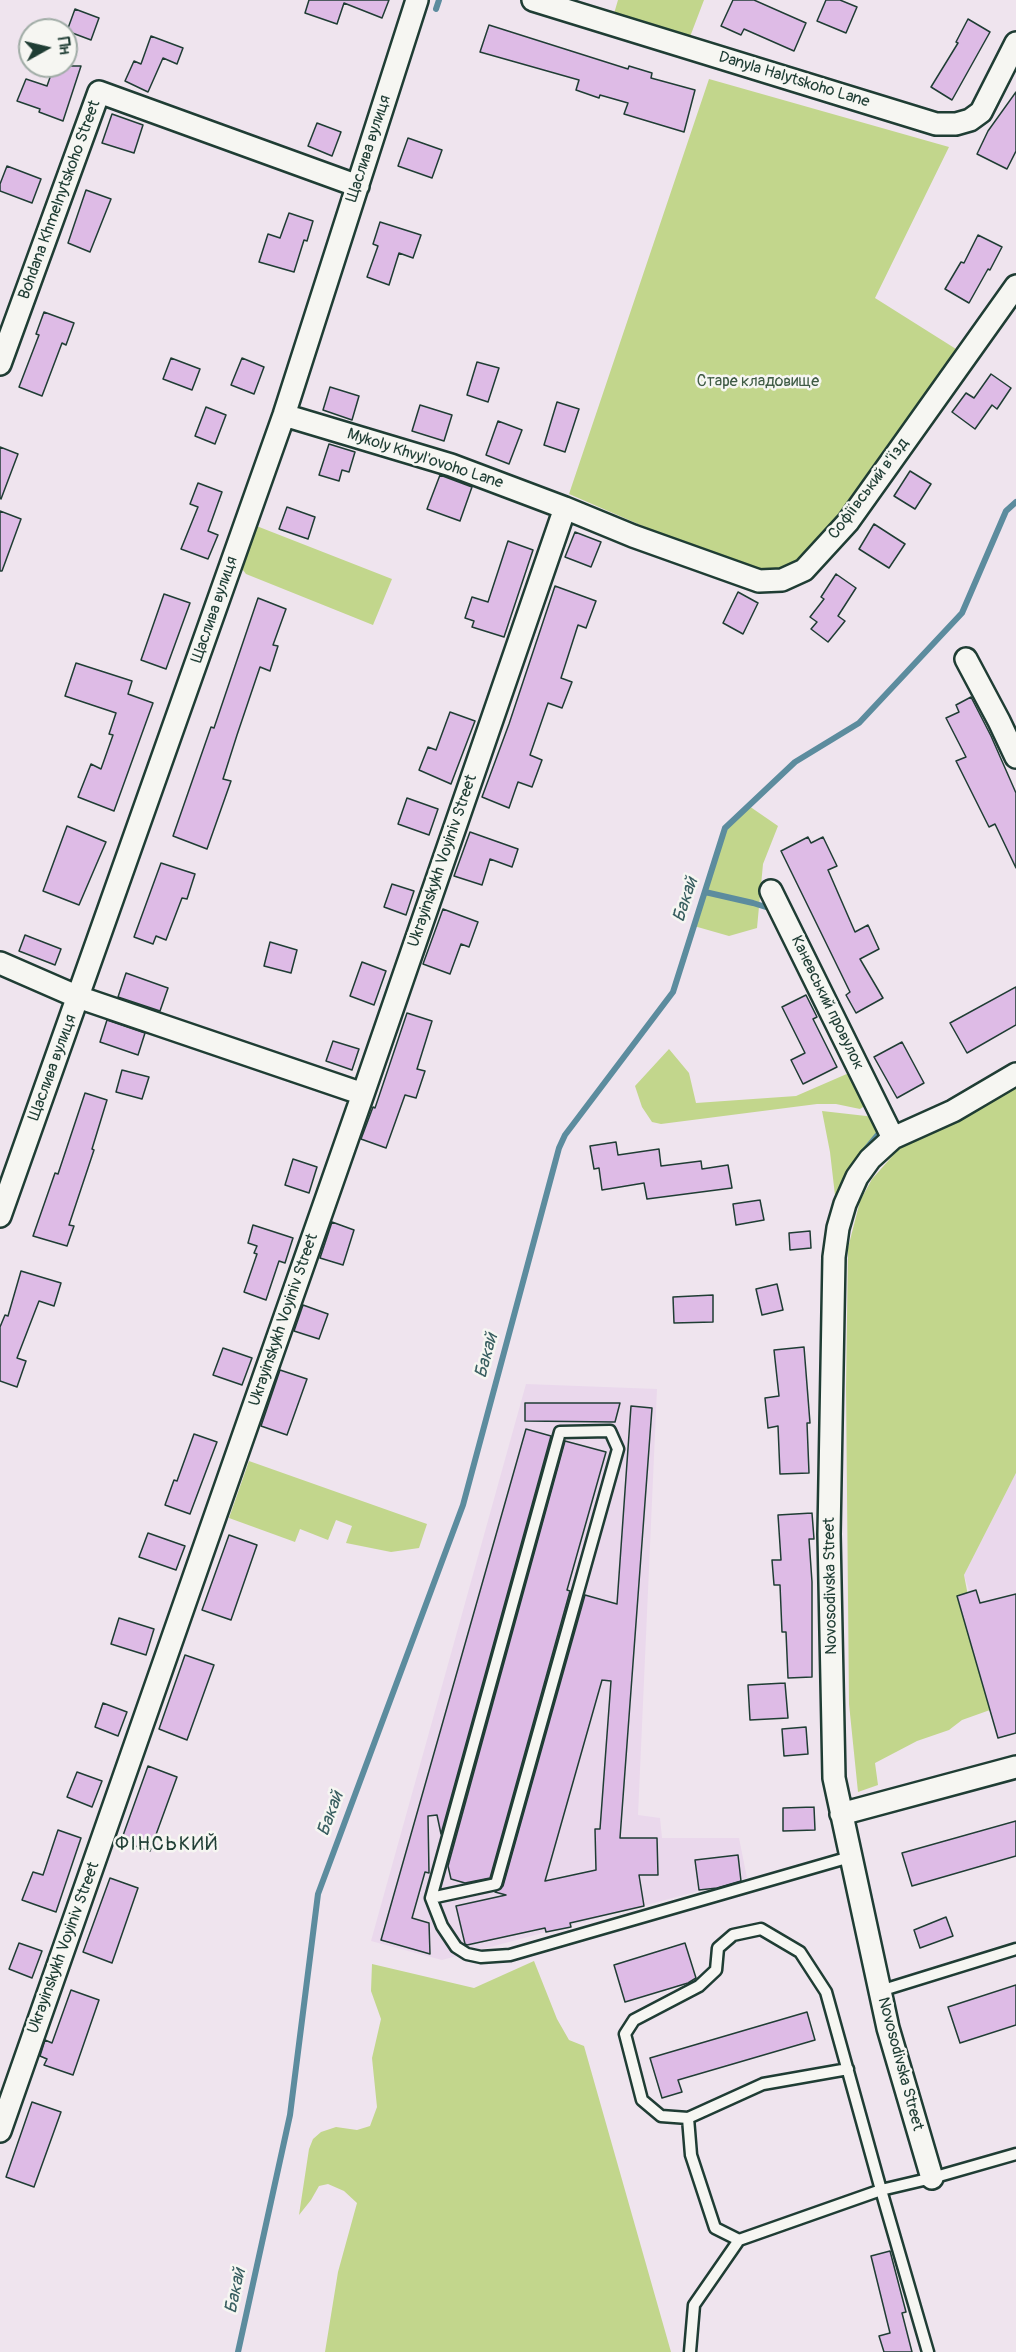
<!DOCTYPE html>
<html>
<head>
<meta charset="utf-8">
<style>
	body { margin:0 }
	#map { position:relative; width:1016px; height:2352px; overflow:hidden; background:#efe4ee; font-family:Pangolin,sans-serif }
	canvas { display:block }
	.north { position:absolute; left:18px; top:18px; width:60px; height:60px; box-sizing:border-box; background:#f6f6f2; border:2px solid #a0aca6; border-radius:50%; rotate:82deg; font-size:16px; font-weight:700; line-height:24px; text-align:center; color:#1f3d34 }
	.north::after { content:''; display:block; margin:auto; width:21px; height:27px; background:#1f3d34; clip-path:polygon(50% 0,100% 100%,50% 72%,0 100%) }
</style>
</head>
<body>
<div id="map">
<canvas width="1016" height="2352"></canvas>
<div class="north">Пн</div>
</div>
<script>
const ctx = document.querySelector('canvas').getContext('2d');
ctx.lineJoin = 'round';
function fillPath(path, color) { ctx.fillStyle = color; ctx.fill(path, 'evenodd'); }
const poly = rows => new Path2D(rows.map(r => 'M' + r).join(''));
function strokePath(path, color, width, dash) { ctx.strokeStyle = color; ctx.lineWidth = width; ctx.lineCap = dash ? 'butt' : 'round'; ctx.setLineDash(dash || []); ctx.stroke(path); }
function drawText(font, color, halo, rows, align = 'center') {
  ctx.font = font + ' Pangolin,sans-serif'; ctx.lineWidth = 5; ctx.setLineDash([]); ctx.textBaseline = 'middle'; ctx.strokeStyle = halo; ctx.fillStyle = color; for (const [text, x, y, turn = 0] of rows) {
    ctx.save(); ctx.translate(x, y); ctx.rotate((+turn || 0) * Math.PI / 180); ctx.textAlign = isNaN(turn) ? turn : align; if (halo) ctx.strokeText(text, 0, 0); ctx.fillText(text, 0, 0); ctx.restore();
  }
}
const built = poly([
	[526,1384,657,1389,638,1815,660,1818,662,1838,739,1838,747,1878,442,1960,371,1941],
	[1016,1473,1016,1733,964,1575]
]);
const green = poly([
	[618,0,704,0,688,42,613,17],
	[709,79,949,147,875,298,956,349,809,555,789,569,768,575,744,570,569,494],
	[254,525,392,579,373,625,246,574,239,565],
	[749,806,778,826,763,864,757,928,729,936,694,926,725,828],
	[669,1049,689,1073,696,1103,796,1096,849,1073,866,1105,860,1109,836,1104,817,1104,661,1124,652,1122,642,1107,635,1086],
	[1016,1085,1016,1473,964,1575,990,1710,962,1720,949,1730,917,1741,875,1763,878,1785,858,1792,849,1704,846,1388,848,1248,860,1201,872,1179,905,1142,956,1120],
	[822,1111,875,1117,881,1131,867,1147,852,1169,836,1204,830,1152],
	[249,1461,427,1524,419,1548,391,1552,346,1543,352,1526,336,1520,328,1540,300,1529,295,1542,229,1518],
	[534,1961,557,2019,569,2040,584,2046,671,2352,325,2352,338,2272,357,2203,344,2191,328,2184,319,2186,311,2200,299,2215,309,2149,313,2139,321,2132,336,2127,357,2130,370,2126,377,2107,372,2058,381,2019,371,1991,372,1964,474,1988]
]);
const stream = poly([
	[436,9,439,0],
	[705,892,753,903,769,908,773,913],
	[862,1154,881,1131,878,1126],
	[238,2352,290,2115,318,1894,463,1505,559,1148,565,1135,673,992,725,828,795,762,859,723,962,613,1006,511,1016,502]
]);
const building = poly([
	[309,0,389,0,382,18,344,3,337,24,305,13,309,0],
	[733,0,754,0,806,23,794,51,744,29,741,35,721,26,733,0],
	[826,0,840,0,857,7,846,33,817,21,826,0],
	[75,9,99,18,91,40,67,31,75,9],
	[968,19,990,32,952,100,931,87,958,43,956,42,968,19],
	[489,25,628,69,629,66,652,73,651,78,695,90,684,132,624,114,628,103,600,95,599,98,576,90,579,80,480,52,489,25],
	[151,36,183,48,177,64,163,58,148,92,125,81,134,61,141,64,151,36],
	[54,66,81,66,63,121,39,112,40,109,17,101,26,79,47,86,54,66],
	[1016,92,1016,151,1007,169,977,154,988,131,1016,92],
	[112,114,143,125,134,153,102,143,112,114],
	[317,123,341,132,332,156,308,146,317,123],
	[408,138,442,150,432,178,398,166,408,138],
	[7,166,41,179,32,203,0,191,0,184,7,166],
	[86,190,111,199,90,252,68,243,86,190],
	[289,213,313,221,307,241,304,240,294,272,259,262,268,234,280,238,289,213],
	[380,222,421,235,413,258,399,253,389,285,367,277,378,246,373,244,380,222],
	[978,235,1002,247,990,270,988,269,969,303,945,289,961,262,964,263,978,235],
	[44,312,74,323,66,345,62,343,42,396,19,387,39,335,36,334,44,312],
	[171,358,200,369,192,390,163,379,171,358],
	[242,358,264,367,254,394,231,385,242,358],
	[477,362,499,368,488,402,467,395,477,362],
	[991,374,1011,388,997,409,992,405,975,429,952,412,966,393,974,398,991,374],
	[330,387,359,396,352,420,323,410,330,387],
	[557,402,579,409,565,452,544,445,557,402],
	[420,405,452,415,444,441,412,431,420,405],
	[206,407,226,415,215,444,195,436,206,407],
	[498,421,522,430,509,464,486,455,498,421],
	[329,444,355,452,349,472,342,470,339,481,319,475,329,444],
	[0,447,18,454,1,499,0,498,0,447],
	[910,471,931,484,915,509,894,496,910,471],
	[440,475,472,487,460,521,427,509,440,475],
	[198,483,222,492,208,531,218,535,208,559,181,549,198,507,190,504,198,483],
	[287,507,315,517,308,539,279,529,287,507],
	[0,511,21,519,2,571,0,571,0,511],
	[874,524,905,544,889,568,859,549,874,524],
	[575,532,601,542,591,567,565,557,575,532],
	[508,541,533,550,504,637,472,627,474,621,465,618,472,597,488,602,508,541],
	[836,574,856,588,838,616,845,621,828,642,811,629,817,622,810,617,824,599,821,597,836,574],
	[555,586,596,601,586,628,578,625,561,678,572,682,562,708,548,703,530,755,542,760,532,787,518,782,509,808,482,797,509,724,555,586],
	[738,592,758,603,743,634,723,623,738,592],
	[164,594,190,603,166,669,141,660,164,594],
	[258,598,286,609,273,645,278,646,270,671,260,667,237,735,223,779,231,781,207,849,173,836,211,727,214,728,258,598],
	[76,663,132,681,128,694,153,703,114,811,78,797,91,764,101,769,113,735,109,734,116,713,65,696,76,663],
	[971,697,991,736,1016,793,1016,868,995,824,989,827,956,761,966,757,946,718,959,712,956,705,971,697],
	[450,712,475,721,451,784,419,770,428,747,436,750,450,712],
	[407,798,438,809,429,835,398,824,407,798],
	[67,826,106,842,79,905,43,891,67,826],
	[470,832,518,849,512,867,490,859,482,885,454,876,470,832],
	[808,837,811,843,823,837,837,866,828,870,855,932,868,925,879,949,860,959,883,998,856,1013,846,995,850,992,781,851,808,837],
	[161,863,195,874,187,899,182,898,166,940,156,936,153,944,134,937,161,863],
	[392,884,414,891,406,915,384,907,392,884],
	[443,909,478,922,469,947,461,944,450,974,423,964,443,909],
	[25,935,61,949,55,965,19,951,25,935],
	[270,942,297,950,291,973,264,966,270,942],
	[362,962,386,971,374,1005,350,996,362,962],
	[126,973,168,988,160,1011,118,997,126,973],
	[1016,987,1016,1025,967,1053,950,1023,1016,987],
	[806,995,817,1017,813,1019,837,1067,803,1084,791,1060,805,1053,782,1007,806,995],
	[407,1013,432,1021,417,1069,425,1071,416,1098,405,1095,386,1148,361,1139,373,1107,375,1108,407,1013],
	[107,1020,145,1033,138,1055,100,1042,107,1020],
	[333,1041,359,1049,352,1070,326,1061,333,1041],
	[902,1042,924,1083,897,1098,874,1057,902,1042],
	[122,1070,149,1077,142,1099,116,1092,122,1070],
	[85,1093,107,1100,92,1149,94,1150,69,1225,74,1226,67,1246,33,1236,55,1173,58,1174,85,1093],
	[616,1142,618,1155,659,1149,661,1166,701,1161,702,1169,728,1165,732,1188,647,1199,644,1183,602,1190,599,1168,594,1169,590,1146,616,1142],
	[293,1159,317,1167,309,1193,285,1185,293,1159],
	[760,1200,764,1220,736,1225,733,1204,760,1200],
	[332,1222,354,1230,343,1265,320,1258,332,1222],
	[253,1225,293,1238,285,1263,279,1261,266,1300,244,1292,257,1254,254,1253,257,1246,248,1243,253,1225],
	[810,1231,811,1248,790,1250,789,1233,810,1231],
	[21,1271,61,1283,54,1306,39,1301,17,1358,26,1361,17,1387,0,1381,0,1327,5,1315,8,1316,21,1271],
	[777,1284,783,1310,762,1315,756,1289,777,1284],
	[713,1295,713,1322,674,1323,673,1297,713,1295],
	[303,1305,328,1314,319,1339,294,1331,303,1305],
	[804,1347,810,1423,807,1423,809,1473,780,1474,778,1426,768,1428,765,1398,779,1396,774,1350,804,1347],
	[223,1348,252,1358,242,1385,213,1375,223,1348],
	[280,1370,307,1379,287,1435,261,1426,280,1370],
	[525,1403,620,1403,615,1422,525,1421,525,1403],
	[631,1406,652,1408,620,1838,657,1838,658,1875,639,1875,644,1906,570,1923,571,1927,546,1932,545,1928,467,1945,465,1944,456,1906,506,1895,495,1892,503,1886,585,1595,617,1604,631,1406],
	[602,1680,611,1681,600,1829,595,1829,596,1870,545,1881,602,1680],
	[526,1429,551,1436,441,1834,437,1815,428,1816,429,1873,425,1872,412,1918,429,1923,430,1954,381,1940,526,1429],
	[194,1434,217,1442,190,1514,165,1505,174,1480,177,1481,194,1434],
	[565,1441,606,1452,567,1590,570,1591,490,1878,465,1883,451,1879,448,1866,565,1441],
	[812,1513,814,1539,809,1539,812,1582,812,1677,788,1678,786,1632,782,1632,780,1585,774,1585,772,1560,781,1560,778,1515,812,1513],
	[148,1533,185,1546,176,1570,139,1557,148,1533],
	[229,1535,257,1545,231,1620,202,1610,229,1535],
	[976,1590,980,1603,1016,1594,1016,1733,998,1738,957,1596,976,1590],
	[119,1618,154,1629,146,1655,111,1644,119,1618],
	[185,1655,214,1665,187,1740,159,1729,185,1655],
	[785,1683,788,1718,750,1720,748,1685,785,1683],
	[103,1703,127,1712,118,1736,95,1727,103,1703],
	[806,1727,808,1754,784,1756,782,1729,806,1727],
	[148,1766,177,1777,150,1851,121,1841,148,1766],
	[77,1772,102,1781,92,1807,67,1797,77,1772],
	[814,1807,815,1830,783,1831,783,1808,814,1807],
	[1016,1821,1016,1856,912,1886,902,1853,1016,1821],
	[58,1830,81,1838,56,1912,22,1900,33,1872,43,1875,58,1830],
	[738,1855,741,1881,717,1888,699,1890,695,1860,738,1855],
	[110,1878,138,1888,112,1963,83,1952,110,1878],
	[946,1917,953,1936,920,1948,914,1930,946,1917],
	[19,1943,42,1951,32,1978,9,1969,19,1943],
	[685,1943,696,1978,688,1983,625,2002,614,1965,685,1943],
	[1016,1985,1016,2025,960,2043,948,2007,1016,1985],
	[71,1990,99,2000,73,2075,44,2065,47,2059,40,2056,45,2040,52,2043,71,1990],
	[807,2012,815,2040,678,2080,682,2092,662,2098,650,2058,807,2012],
	[32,2102,61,2112,34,2187,6,2177,32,2102],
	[890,2251,906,2312,902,2313,912,2352,884,2352,879,2336,890,2333,871,2256,890,2251]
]);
const service = poly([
	[431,1898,496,1884,618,1449,610,1431,560,1432,431,1898,442,1926,456,1947,467,1954,481,1957,510,1955,850,1857],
	[880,1991,1016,1949],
	[688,2118,661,2116,642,2100,625,2034,634,2020,699,1986,716,1970,718,1948,733,1935,761,1929,800,1952,826,1992,881,2190,928,2352],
	[739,2240,715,2228,691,2155,688,2118,763,2084,848,2069],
	[690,2352,694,2305,739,2240,881,2190,932,2178,1016,2154]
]);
const minor = poly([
	[533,0,936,124,956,124,970,120,981,112,1016,43],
	[0,364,99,92,358,186],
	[284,415,451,465,565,508,633,536,759,581,782,580,804,570,848,522,1016,286],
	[966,659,999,721,1016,757],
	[771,891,893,1138],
	[0,963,78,997,363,1094],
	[0,1216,284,415,417,0],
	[841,1814,1016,1767],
	[0,2131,363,1094,565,508],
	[932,2178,888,2028,834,1778,829,1534,834,1257,838,1228,845,1204,857,1177,870,1159,893,1138,953,1111,1016,1074]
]);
const streetNames = [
	["Danyla Halytskoho Lane",794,80,17],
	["Щаслива вулиця",369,149,-72],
	["Bohdana Khmelnytskoho Street",60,200,-70],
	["Mykoly Khvyl'ovoho Lane",425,459,18],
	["Софіївський в'їзд",869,489,-53],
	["Щаслива вулиця",215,610,-71],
	["Ukrayinskykh Voyiniv Street",443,861,-71],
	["Каневський провулок",827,1003,64],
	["Щаслива вулиця",53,1068,-70],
	["Ukrayinskykh Voyiniv Street",284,1320,-71],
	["Novosodivska Street",831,1586,-91],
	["Ukrayinskykh Voyiniv Street",64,1948,-70],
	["Novosodivska Street",900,2064,75]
];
const parkNames = [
	["Старе кладовище",758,382]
];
const waterNames = [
	["Бакай",686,900,-72],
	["Бакай",487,1356,-75],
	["Бакай",331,1814,-70],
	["Бакай",236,2291,-78]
];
const quarterNames = [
	["ФІНСЬКИЙ",167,1845]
];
fillPath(built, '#ead8ec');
fillPath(green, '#c2d68c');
strokePath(stream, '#5c8c9e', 6);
fillPath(building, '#debbe6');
strokePath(building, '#1f3d34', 1.5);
strokePath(service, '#1f3d34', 15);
strokePath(minor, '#1f3d34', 26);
strokePath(service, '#f6f6f2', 10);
strokePath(minor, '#f6f6f2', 21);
drawText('16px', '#1f3d34', '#f6f6f2', streetNames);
drawText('16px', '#405c46', '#f6f6f2', parkNames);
drawText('italic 18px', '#385e60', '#f6f6f2', waterNames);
ctx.letterSpacing = '1.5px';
drawText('20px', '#1f3d34', '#f6f6f2', quarterNames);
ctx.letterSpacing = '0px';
</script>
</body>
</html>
